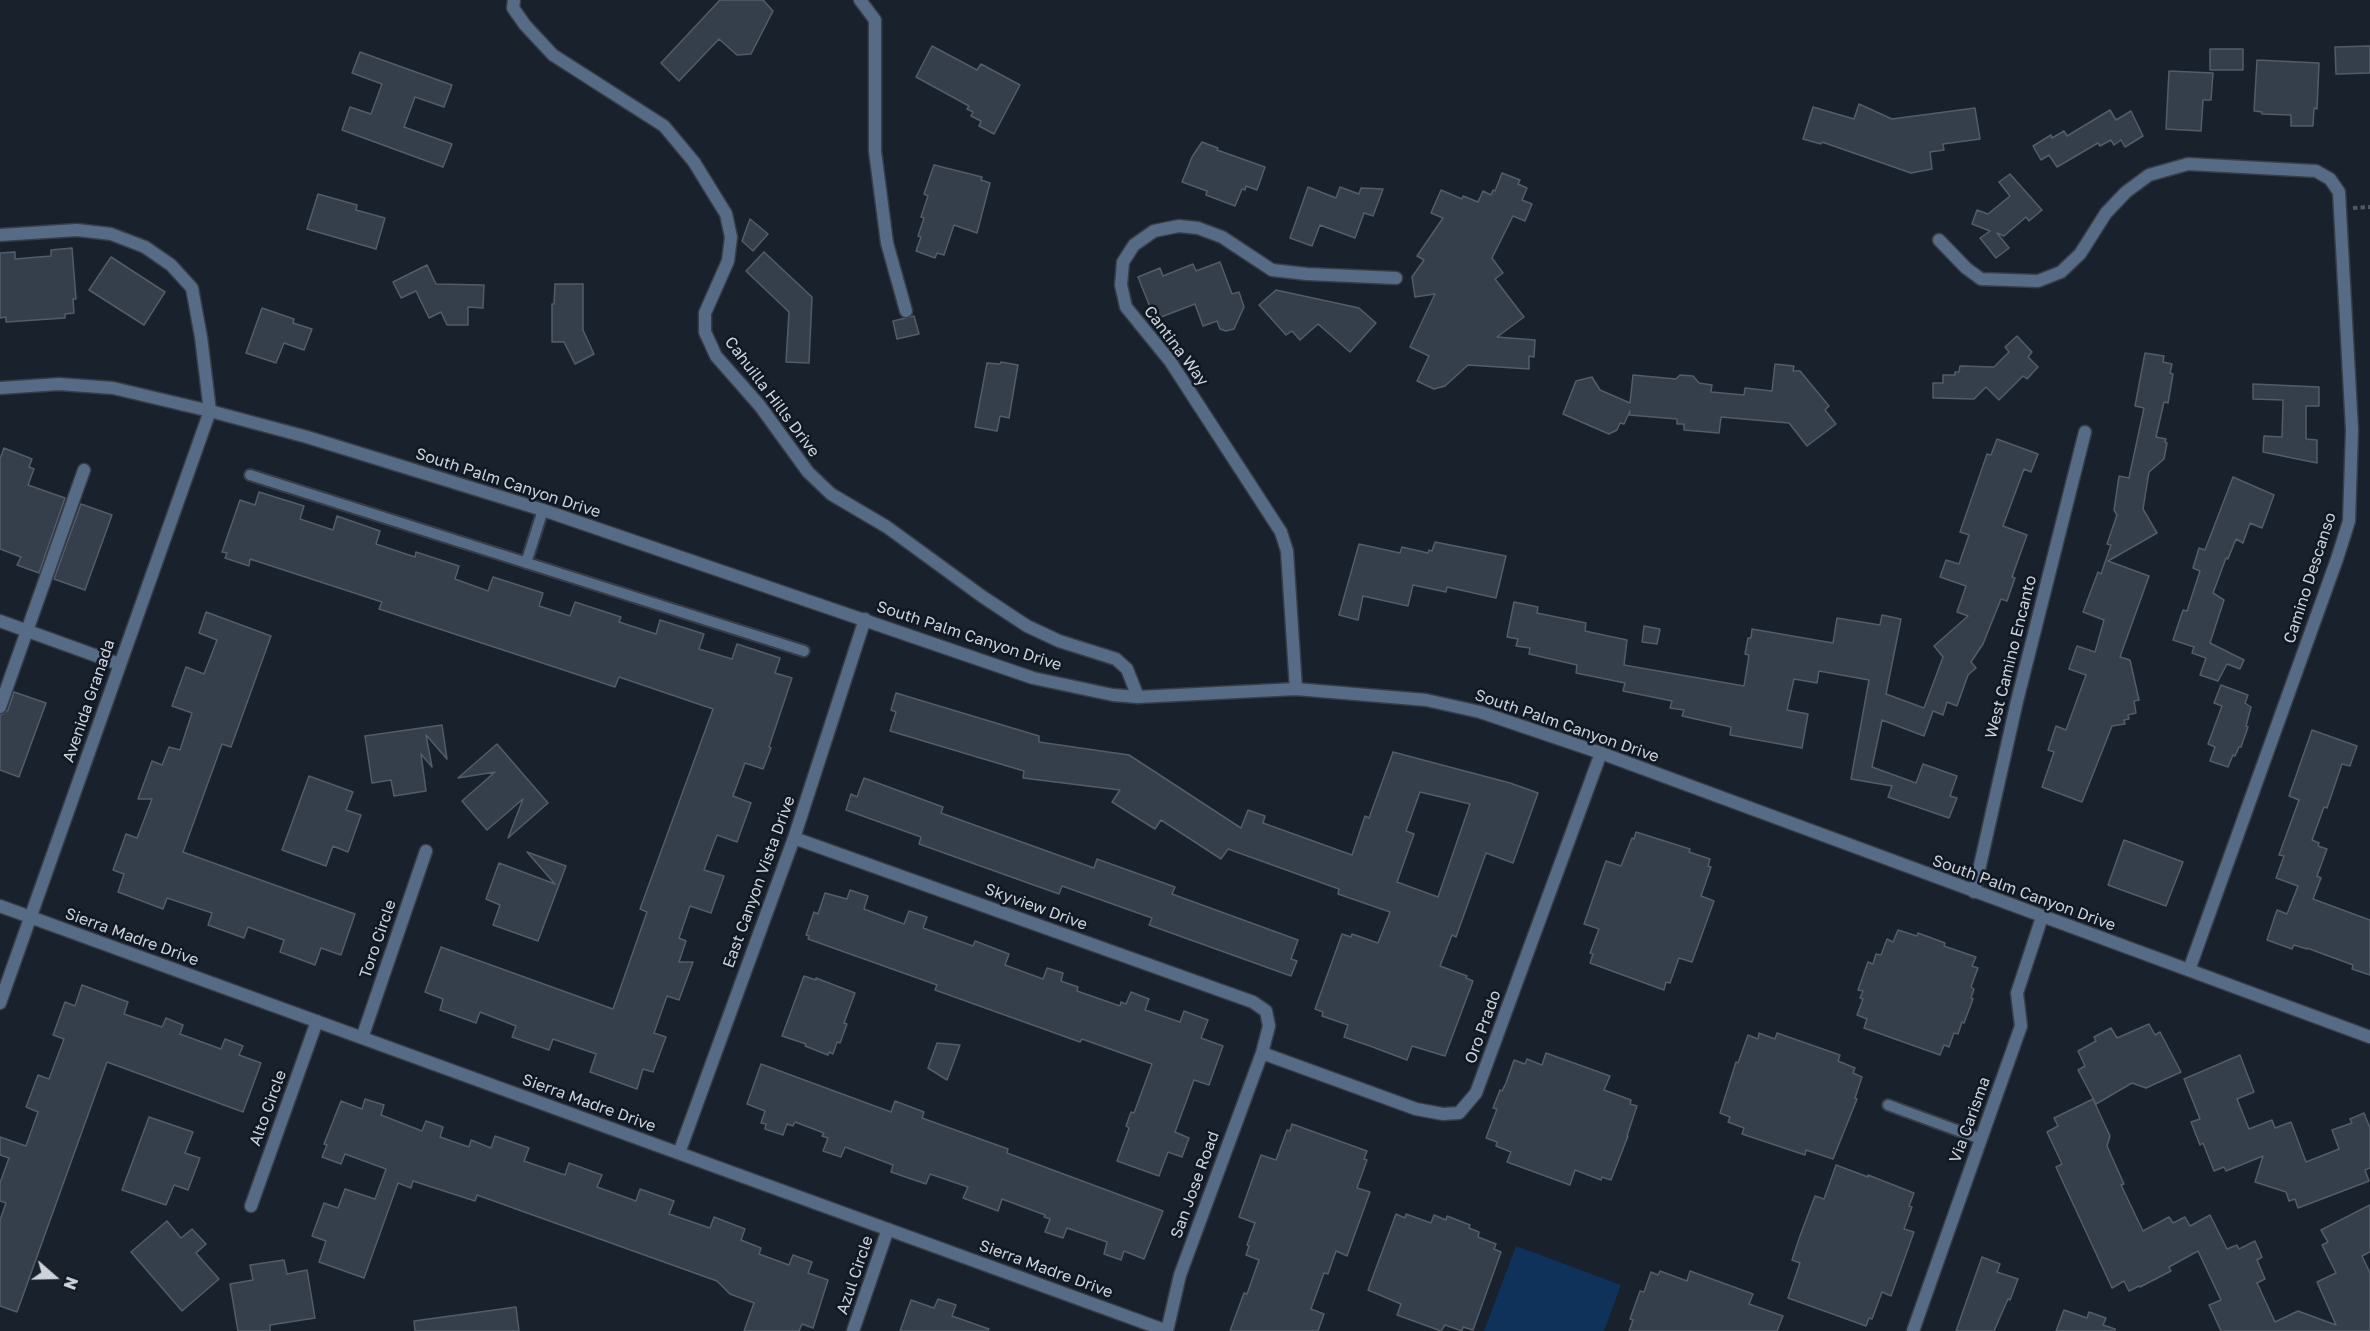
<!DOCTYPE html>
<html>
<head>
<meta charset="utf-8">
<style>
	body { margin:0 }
	#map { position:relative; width:2370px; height:1331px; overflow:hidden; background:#19212c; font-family:"Golos Text",sans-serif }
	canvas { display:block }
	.north { position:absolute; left:24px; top:1247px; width:60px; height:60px; -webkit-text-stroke:4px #101823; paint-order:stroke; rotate:110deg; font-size:16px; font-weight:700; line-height:24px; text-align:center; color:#ced3db }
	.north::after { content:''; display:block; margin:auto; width:21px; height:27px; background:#ced3db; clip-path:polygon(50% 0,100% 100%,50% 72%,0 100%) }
</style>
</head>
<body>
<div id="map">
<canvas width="2370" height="1331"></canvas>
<div class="north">N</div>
</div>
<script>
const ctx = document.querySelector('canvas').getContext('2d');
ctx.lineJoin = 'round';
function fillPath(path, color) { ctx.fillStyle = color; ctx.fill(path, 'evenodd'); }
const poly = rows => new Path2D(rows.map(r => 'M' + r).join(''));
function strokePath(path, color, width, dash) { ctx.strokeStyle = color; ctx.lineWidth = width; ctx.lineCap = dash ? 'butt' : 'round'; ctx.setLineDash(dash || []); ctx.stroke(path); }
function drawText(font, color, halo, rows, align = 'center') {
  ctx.font = font + ' "Golos Text",sans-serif'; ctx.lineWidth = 5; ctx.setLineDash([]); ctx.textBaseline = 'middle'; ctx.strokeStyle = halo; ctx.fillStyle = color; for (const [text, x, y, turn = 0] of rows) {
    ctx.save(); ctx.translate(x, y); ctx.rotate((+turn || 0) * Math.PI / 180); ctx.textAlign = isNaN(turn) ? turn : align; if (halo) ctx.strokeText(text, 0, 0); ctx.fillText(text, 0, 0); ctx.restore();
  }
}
const green = poly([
	[1516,1246,1621,1285,1604,1331,1484,1331]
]);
const building = poly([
	[720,0,763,0,773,11,751,54,737,55,719,39,679,81,661,63,720,0],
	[932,46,977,70,981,64,1020,85,994,134,979,126,981,121,971,116,973,112,967,109,969,106,916,77,932,46],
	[2370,46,2370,73,2336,74,2335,47,2370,46],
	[2210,49,2243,49,2243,70,2210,70,2210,49],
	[360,52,452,85,444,107,415,97,404,127,452,144,443,167,342,130,350,107,371,114,382,84,352,73,360,52],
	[2257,60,2319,63,2317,109,2314,108,2313,126,2291,126,2291,115,2262,114,2262,112,2254,111,2257,60],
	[2169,71,2213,73,2211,100,2203,100,2201,131,2166,129,2169,71],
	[1859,104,1892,119,1975,108,1980,139,1943,144,1944,150,1930,152,1932,169,1911,173,1822,142,1821,144,1803,139,1813,107,1854,119,1859,104],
	[2110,110,2116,120,2131,111,2143,136,2125,147,2121,140,2114,145,2111,140,2100,146,2098,143,2057,167,2049,155,2041,160,2033,146,2051,135,2052,138,2064,131,2067,136,2110,110],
	[1202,142,1218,148,1217,150,1265,167,1257,190,1246,186,1245,190,1242,189,1235,206,1206,195,1207,191,1182,182,1192,157,1202,142],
	[934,165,982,177,981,180,990,183,977,233,954,225,944,255,937,253,935,258,916,251,921,237,918,236,924,218,921,217,928,196,924,194,934,165],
	[1502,173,1520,180,1518,184,1527,188,1522,200,1532,204,1525,221,1513,216,1492,258,1503,273,1495,279,1524,317,1497,337,1535,340,1534,357,1529,356,1529,369,1468,365,1445,386,1434,389,1417,381,1429,356,1410,347,1435,294,1415,297,1412,277,1424,260,1417,256,1443,218,1431,213,1441,190,1462,199,1463,196,1478,202,1483,191,1491,195,1493,190,1495,191,1502,173],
	[2010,174,2042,210,2029,221,2026,217,2004,236,1997,233,2009,248,1996,258,1980,238,1990,231,1972,224,1977,210,1988,214,2010,196,1999,182,2010,174],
	[1308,187,1336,198,1340,187,1359,194,1361,188,1383,189,1373,216,1364,213,1355,238,1320,225,1312,246,1290,238,1308,187],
	[318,194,357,205,356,210,385,218,376,249,307,229,318,194],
	[750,219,768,234,753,251,742,241,750,219],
	[72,248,76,299,73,299,74,313,65,314,65,318,6,322,6,317,0,318,0,253,15,252,15,259,51,256,51,250,72,248],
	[764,252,812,297,809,363,786,362,789,312,746,271,764,252],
	[111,257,165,292,144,325,89,290,111,257],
	[1220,262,1232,294,1239,292,1244,307,1234,329,1226,331,1220,329,1217,321,1203,326,1195,304,1161,317,1152,312,1138,277,1160,268,1163,276,1193,264,1196,271,1220,262],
	[427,265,436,284,484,285,483,308,468,307,468,325,447,325,441,312,429,318,416,291,401,298,393,282,427,265],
	[555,284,583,284,583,330,594,354,575,364,564,342,552,342,552,304,554,304,555,284],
	[1276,290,1359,308,1376,323,1350,352,1318,324,1300,340,1292,331,1286,335,1259,305,1276,290],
	[262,308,294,319,293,323,312,329,304,350,284,343,276,363,246,353,262,308],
	[914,316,919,334,897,339,893,321,914,316],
	[2017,336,2032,352,2028,357,2038,367,2027,379,2023,376,1999,400,1986,387,1974,399,1933,398,1933,383,1943,383,1943,375,1955,375,1955,372,1959,372,1960,366,1994,367,2009,352,2005,347,2017,336],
	[2145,353,2164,356,2163,362,2172,364,2170,373,2173,374,2168,403,2164,402,2156,437,2166,439,2165,442,2167,443,2164,459,2149,472,2143,509,2157,533,2108,561,2149,576,2120,657,2130,660,2139,700,2134,701,2136,713,2128,715,2129,719,2124,720,2125,724,2112,726,2082,802,2042,787,2054,752,2048,750,2056,726,2066,730,2086,675,2069,669,2077,646,2095,652,2104,620,2083,612,2098,572,2101,574,2111,545,2107,544,2117,515,2114,510,2119,476,2129,478,2144,408,2135,406,2145,353],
	[1001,362,1018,365,1009,418,1000,416,997,431,975,427,987,363,1000,364,1001,362],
	[1775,364,1794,366,1793,371,1800,371,1829,406,1825,410,1836,424,1807,446,1789,423,1721,417,1719,433,1684,430,1684,424,1677,424,1677,419,1629,415,1630,411,1624,424,1620,423,1617,430,1609,434,1563,414,1576,381,1592,377,1600,390,1630,403,1633,375,1676,379,1680,375,1693,376,1699,383,1712,385,1711,392,1744,395,1745,388,1772,391,1775,364],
	[2253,384,2319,387,2319,406,2306,406,2306,439,2317,440,2317,463,2263,452,2264,436,2282,437,2283,400,2253,399,2253,384],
	[1997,439,2038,454,2031,472,2024,469,2003,526,2027,535,2012,577,2015,578,2007,601,2001,599,1983,644,1971,662,1976,668,1968,675,1957,706,1947,702,1943,715,1933,711,1924,736,1882,720,1872,767,1916,783,1923,764,1957,776,1950,796,1957,798,1949,818,1888,797,1892,786,1851,779,1869,680,1819,671,1817,683,1794,679,1787,710,1808,714,1802,748,1730,735,1731,727,1682,716,1684,710,1670,708,1672,701,1623,691,1625,683,1576,673,1577,665,1529,654,1530,648,1516,646,1518,639,1507,637,1514,602,1538,607,1537,613,1586,623,1585,631,1627,640,1624,665,1744,686,1749,655,1745,654,1748,638,1751,638,1752,629,1833,643,1837,618,1880,625,1882,615,1901,619,1886,694,1924,708,1943,657,1934,646,1968,616,1957,612,1966,586,1940,577,1946,560,1959,564,1969,535,1960,532,1987,454,1991,455,1997,439],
	[4,448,32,459,29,467,34,469,28,485,65,498,39,573,17,565,21,557,0,549,0,459,4,448],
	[2233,477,2274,495,2262,528,2250,523,2243,543,2236,539,2228,559,2226,558,2213,593,2224,600,2210,643,2244,660,2240,669,2227,664,2218,681,2200,675,2206,658,2192,653,2194,647,2173,640,2183,610,2187,611,2200,571,2193,568,2199,548,2205,550,2233,477],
	[259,492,304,506,300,519,333,530,337,516,380,531,376,544,415,557,416,552,459,566,455,579,488,591,493,577,543,593,539,606,570,616,575,602,621,617,619,622,656,634,660,620,704,634,699,649,732,659,737,644,780,658,775,673,792,678,769,747,771,748,763,769,745,763,733,796,751,803,737,842,717,835,704,870,724,876,711,913,690,906,679,938,686,941,679,962,693,962,679,1000,667,996,654,1033,666,1037,653,1072,643,1069,637,1089,590,1072,596,1054,553,1039,549,1050,512,1037,516,1026,480,1012,476,1023,440,1010,443,999,425,992,441,947,613,1009,647,912,640,909,713,709,619,677,615,687,379,609,382,602,250,559,249,566,225,558,227,553,222,552,240,500,255,505,259,492],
	[81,504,112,515,85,590,54,579,81,504],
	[1435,542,1506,556,1496,598,1447,587,1446,592,1413,585,1408,606,1363,596,1358,620,1339,615,1359,544,1400,553,1402,547,1428,553,1429,550,1432,551,1435,542],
	[206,612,271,636,231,747,222,744,183,852,355,914,341,955,321,948,315,965,280,952,284,940,248,927,244,938,208,925,212,913,167,898,163,909,118,892,124,874,113,870,126,834,137,838,152,799,138,799,152,761,162,765,169,747,180,750,192,713,172,706,186,667,204,674,217,640,199,633,206,612],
	[1644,626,1660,629,1657,644,1642,642,1644,626],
	[2221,685,2248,695,2245,703,2251,707,2246,726,2248,727,2241,747,2239,747,2235,756,2233,755,2228,767,2210,761,2215,747,2208,744,2222,706,2214,703,2221,685],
	[14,692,46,703,19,777,0,770,0,715,8,710,14,692],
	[896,693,1039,736,1039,742,1129,755,1241,828,1248,810,1265,816,1263,823,1352,855,1365,816,1369,818,1393,752,1510,783,1538,793,1513,863,1486,853,1456,937,1452,935,1440,966,1467,976,1466,978,1473,981,1445,1056,1412,1046,1407,1060,1370,1046,1344,1037,1348,1025,1322,1016,1323,1012,1315,1009,1342,934,1351,937,1352,934,1378,943,1390,912,1338,894,1339,889,1228,849,1221,859,1161,820,1155,829,1112,802,1120,790,1023,778,1024,771,890,731,896,712,891,710,896,693],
	[1420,792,1470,804,1438,897,1397,882,1414,834,1406,831,1420,792],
	[442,725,447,759,426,735,432,767,421,754,426,791,394,796,391,780,372,783,365,736,442,725],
	[2312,730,2357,746,2350,766,2342,764,2327,808,2324,807,2312,840,2319,843,2318,846,2327,849,2317,876,2321,878,2313,899,2370,920,2370,975,2352,969,2353,965,2307,948,2307,949,2294,945,2292,949,2267,940,2277,910,2287,914,2298,886,2276,878,2284,856,2279,855,2299,800,2289,796,2312,730],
	[497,744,548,803,508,838,523,799,487,830,462,801,495,772,458,778,497,744],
	[309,776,353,792,346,810,361,815,348,852,333,846,326,866,282,850,309,776],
	[864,778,943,807,941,813,1094,868,1097,859,1175,887,1172,894,1298,940,1291,959,1297,961,1291,976,1149,925,1152,918,1062,886,1059,894,919,844,921,837,846,810,851,794,857,797,864,778],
	[1636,832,1690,849,1689,852,1710,859,1708,866,1711,867,1701,896,1714,901,1692,962,1679,958,1670,983,1666,982,1664,990,1590,963,1593,954,1590,953,1599,929,1584,924,1606,861,1621,866,1632,838,1634,839,1636,832],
	[2124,840,2183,862,2166,906,2108,885,2124,840],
	[527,852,566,866,538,941,493,925,500,905,486,899,499,863,555,884,527,852],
	[850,890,868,896,864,909,904,924,909,911,927,917,923,928,973,946,975,941,1009,954,1005,965,1043,979,1047,968,1063,973,1061,981,1078,987,1077,991,1120,1006,1121,1002,1126,1004,1131,992,1149,999,1145,1010,1180,1022,1184,1011,1208,1020,1201,1038,1223,1046,1209,1085,1194,1080,1175,1132,1189,1138,1182,1157,1168,1152,1159,1176,1117,1161,1129,1128,1126,1126,1131,1112,1134,1113,1152,1064,1082,1039,1080,1042,935,990,937,985,808,939,809,936,806,935,814,912,818,914,825,893,847,899,850,890],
	[1898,930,1917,936,1918,933,1945,943,1944,946,1976,957,1972,966,1978,968,1971,987,1974,989,1971,998,1973,999,1964,1023,1962,1022,1958,1034,1954,1033,1949,1047,1944,1045,1940,1055,1864,1028,1867,1019,1857,1015,1863,999,1860,998,1863,991,1858,990,1868,962,1873,964,1876,954,1881,955,1887,939,1893,942,1898,930],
	[804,976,816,980,816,978,855,993,844,1023,847,1024,840,1043,837,1042,833,1054,829,1052,828,1055,805,1046,806,1044,782,1036,804,976],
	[82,985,128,1002,124,1014,162,1027,166,1018,183,1025,180,1034,221,1049,225,1039,243,1046,239,1055,261,1063,243,1112,107,1062,17,1312,0,1306,0,1220,6,1203,0,1201,0,1183,9,1158,0,1155,0,1137,26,1146,38,1112,26,1107,38,1075,49,1079,64,1039,53,1035,65,1002,75,1006,82,985],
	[2149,1024,2155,1035,2160,1032,2181,1072,2146,1088,2132,1083,2096,1104,2078,1070,2085,1066,2078,1051,2096,1041,2094,1037,2111,1028,2117,1038,2149,1024],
	[1759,1033,1775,1039,1777,1033,1840,1055,1838,1061,1855,1068,1853,1073,1862,1077,1855,1098,1857,1099,1833,1159,1806,1150,1805,1155,1742,1134,1744,1128,1728,1122,1730,1117,1720,1113,1736,1062,1738,1063,1748,1035,1758,1039,1759,1033],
	[937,1043,960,1045,947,1080,928,1068,937,1043],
	[1546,1053,1610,1076,1604,1090,1631,1100,1630,1104,1637,1106,1627,1136,1628,1136,1611,1180,1602,1177,1601,1180,1575,1170,1570,1185,1507,1162,1511,1152,1496,1146,1497,1142,1486,1138,1497,1109,1493,1108,1500,1090,1502,1091,1506,1083,1514,1060,1525,1064,1527,1059,1542,1065,1546,1053],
	[2240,1055,2254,1092,2237,1099,2249,1129,2272,1120,2275,1128,2291,1122,2306,1162,2339,1149,2332,1130,2352,1123,2350,1119,2364,1113,2370,1128,2370,1168,2365,1170,2369,1181,2298,1208,2295,1199,2289,1201,2286,1192,2255,1182,2263,1156,2226,1171,2224,1167,2214,1171,2203,1143,2200,1145,2191,1122,2200,1119,2184,1079,2240,1055],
	[761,1064,891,1112,895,1101,924,1112,922,1118,1008,1149,1007,1153,1163,1211,1144,1259,1124,1251,1121,1260,1104,1254,1107,1242,1067,1228,1063,1238,1045,1232,1050,1219,1044,1217,1045,1215,1002,1199,998,1211,963,1198,968,1187,930,1174,926,1184,891,1172,893,1165,845,1147,841,1157,823,1151,828,1138,822,1136,824,1133,795,1122,793,1126,787,1124,783,1135,765,1129,766,1124,761,1123,765,1111,747,1104,761,1064],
	[365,1099,384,1105,381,1115,422,1131,426,1121,443,1127,440,1137,469,1147,471,1140,491,1148,495,1136,529,1148,524,1161,565,1175,569,1163,602,1175,597,1187,636,1201,640,1189,674,1201,669,1214,710,1228,714,1217,745,1229,741,1240,761,1248,759,1254,789,1265,793,1255,812,1262,808,1273,828,1280,813,1328,802,1324,799,1331,744,1331,754,1303,730,1294,717,1281,477,1195,475,1201,413,1181,411,1188,398,1183,364,1278,319,1262,326,1241,312,1236,324,1203,338,1208,345,1189,375,1199,386,1169,345,1154,341,1164,322,1157,327,1145,324,1144,341,1101,362,1109,365,1099],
	[2093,1099,2110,1136,2107,1146,2124,1184,2121,1185,2143,1231,2169,1217,2173,1223,2185,1217,2190,1226,2210,1215,2227,1249,2237,1245,2239,1249,2255,1241,2262,1257,2257,1260,2265,1279,2257,1283,2275,1322,2298,1311,2336,1325,2317,1282,2336,1273,2322,1245,2328,1242,2321,1230,2370,1205,2370,1252,2362,1256,2370,1273,2370,1331,2221,1331,2209,1305,2221,1300,2198,1251,2169,1267,2171,1271,2140,1287,2139,1286,2129,1291,2124,1281,2112,1288,2056,1167,2062,1164,2047,1132,2058,1126,2054,1118,2093,1099],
	[149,1117,193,1132,185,1153,200,1158,188,1190,174,1185,166,1205,122,1190,149,1117],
	[1292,1124,1367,1151,1364,1159,1367,1160,1357,1188,1370,1192,1347,1256,1336,1251,1328,1274,1324,1273,1311,1309,1324,1314,1318,1331,1230,1331,1244,1293,1247,1294,1259,1260,1246,1255,1249,1246,1247,1245,1255,1223,1239,1217,1261,1155,1276,1160,1287,1130,1290,1131,1292,1124],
	[1836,1165,1868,1177,1868,1175,1914,1193,1909,1206,1912,1207,1904,1229,1914,1232,1891,1296,1882,1292,1872,1319,1869,1318,1866,1326,1788,1298,1800,1263,1792,1260,1800,1236,1815,1196,1824,1199,1836,1165],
	[1396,1214,1405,1218,1406,1214,1431,1223,1434,1215,1446,1220,1447,1216,1470,1225,1469,1228,1479,1232,1478,1237,1496,1244,1494,1249,1501,1252,1473,1330,1463,1327,1462,1331,1445,1325,1441,1331,1397,1315,1401,1304,1368,1290,1396,1214],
	[167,1221,181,1238,192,1229,206,1244,196,1253,219,1279,182,1311,131,1252,167,1221],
	[1982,1257,2000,1264,1997,1272,2018,1279,2010,1300,2008,1299,1994,1331,1956,1331,1982,1257],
	[284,1260,287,1274,307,1270,315,1318,270,1325,270,1331,238,1331,230,1284,253,1280,250,1265,284,1260],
	[1660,1271,1687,1281,1690,1271,1753,1294,1749,1304,1783,1316,1777,1331,1629,1331,1633,1320,1630,1319,1640,1291,1644,1292,1651,1272,1658,1275,1660,1271],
	[938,1299,956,1305,952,1316,989,1329,988,1331,900,1331,911,1300,934,1308,938,1299],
	[516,1307,519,1331,415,1331,414,1321,516,1307],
	[2064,1310,2087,1318,2089,1312,2106,1318,2103,1325,2115,1329,2115,1331,2056,1331,2064,1310]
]);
const path = poly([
	[2353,208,2370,207]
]);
const service = poly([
	[250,475,804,651],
	[526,563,543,510],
	[1888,1105,1981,1139]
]);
const minor = poly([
	[514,0,513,8,525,25,553,55,664,126,694,162,726,214,731,237,728,261,705,313,705,332,716,356,760,406,808,472,831,494,887,527,983,597,1027,626,1059,641,1116,659,1127,669,1138,697],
	[860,0,875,20,875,151,887,243,906,311],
	[0,235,77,230,111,234,145,247,171,265,192,288,201,337,210,411,0,1003],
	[1939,240,1966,268,1981,279,2038,281,2061,272,2080,254,2106,213,2126,192,2149,175,2188,164,2316,171,2330,179,2339,192,2352,430,2349,521,2337,559,2189,970],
	[0,621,119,664],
	[1296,689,1287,551,1281,532,1170,361,1126,307,1121,285,1123,262,1134,245,1154,231,1179,226,1198,228,1222,237,1272,270,1307,274,1396,278],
	[0,707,84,470],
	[794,838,1253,1002,1266,1011,1269,1026,1262,1053,1180,1275,1167,1331],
	[1974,892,2017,701,2085,432],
	[0,906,1167,1331],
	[362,1038,426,851],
	[1262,1053,1416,1109,1443,1114,1459,1113,1476,1093,1601,753],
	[679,1153,794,838,865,619],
	[251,1206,317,1021],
	[853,1331,888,1229],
	[1913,1331,2021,1026,2017,993,2042,917]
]);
const tertiary = poly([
	[0,388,59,384,113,388,210,411,307,437,543,510,1033,678,1113,695,1138,697,1296,689,1426,700,1480,712,1601,753,2370,1037]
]);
const streetNames = [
	["Cantina Way",1176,346,53],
	["Cahuilla Hills Drive",772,397,53],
	["South Palm Canyon Drive",508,483,18],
	["Camino Descanso",2310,578,-72],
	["South Palm Canyon Drive",969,636,18],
	["West Camino Encanto",2011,657,-76],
	["Avenida Granada",89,701,-71],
	["South Palm Canyon Drive",1567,726,19],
	["East Canyon Vista Drive",759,882,-70],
	["South Palm Canyon Drive",2024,893,20],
	["Skyview Drive",1036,907,20],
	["Sierra Madre Drive",132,937,20],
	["Toro Circle",378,939,-71],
	["Oro Prado",1483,1027,-70],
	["Sierra Madre Drive",589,1103,20],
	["Alto Circle",268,1108,-70],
	["Via Carisma",1970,1120,-70],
	["San Jose Road",1195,1185,-70],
	["Sierra Madre Drive",1046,1269,20],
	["Azul Circle",855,1275,-71]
];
fillPath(green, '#0f325b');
fillPath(building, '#353f4b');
strokePath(building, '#535d6a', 1.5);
strokePath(service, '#363d48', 14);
strokePath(minor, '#363d48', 15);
strokePath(tertiary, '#363d48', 15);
strokePath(path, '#515862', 4, [4.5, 3]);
strokePath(service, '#566b85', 10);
strokePath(minor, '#566b85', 12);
strokePath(tertiary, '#566b85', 12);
drawText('16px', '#ced3db', '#101823', streetNames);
</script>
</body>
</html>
